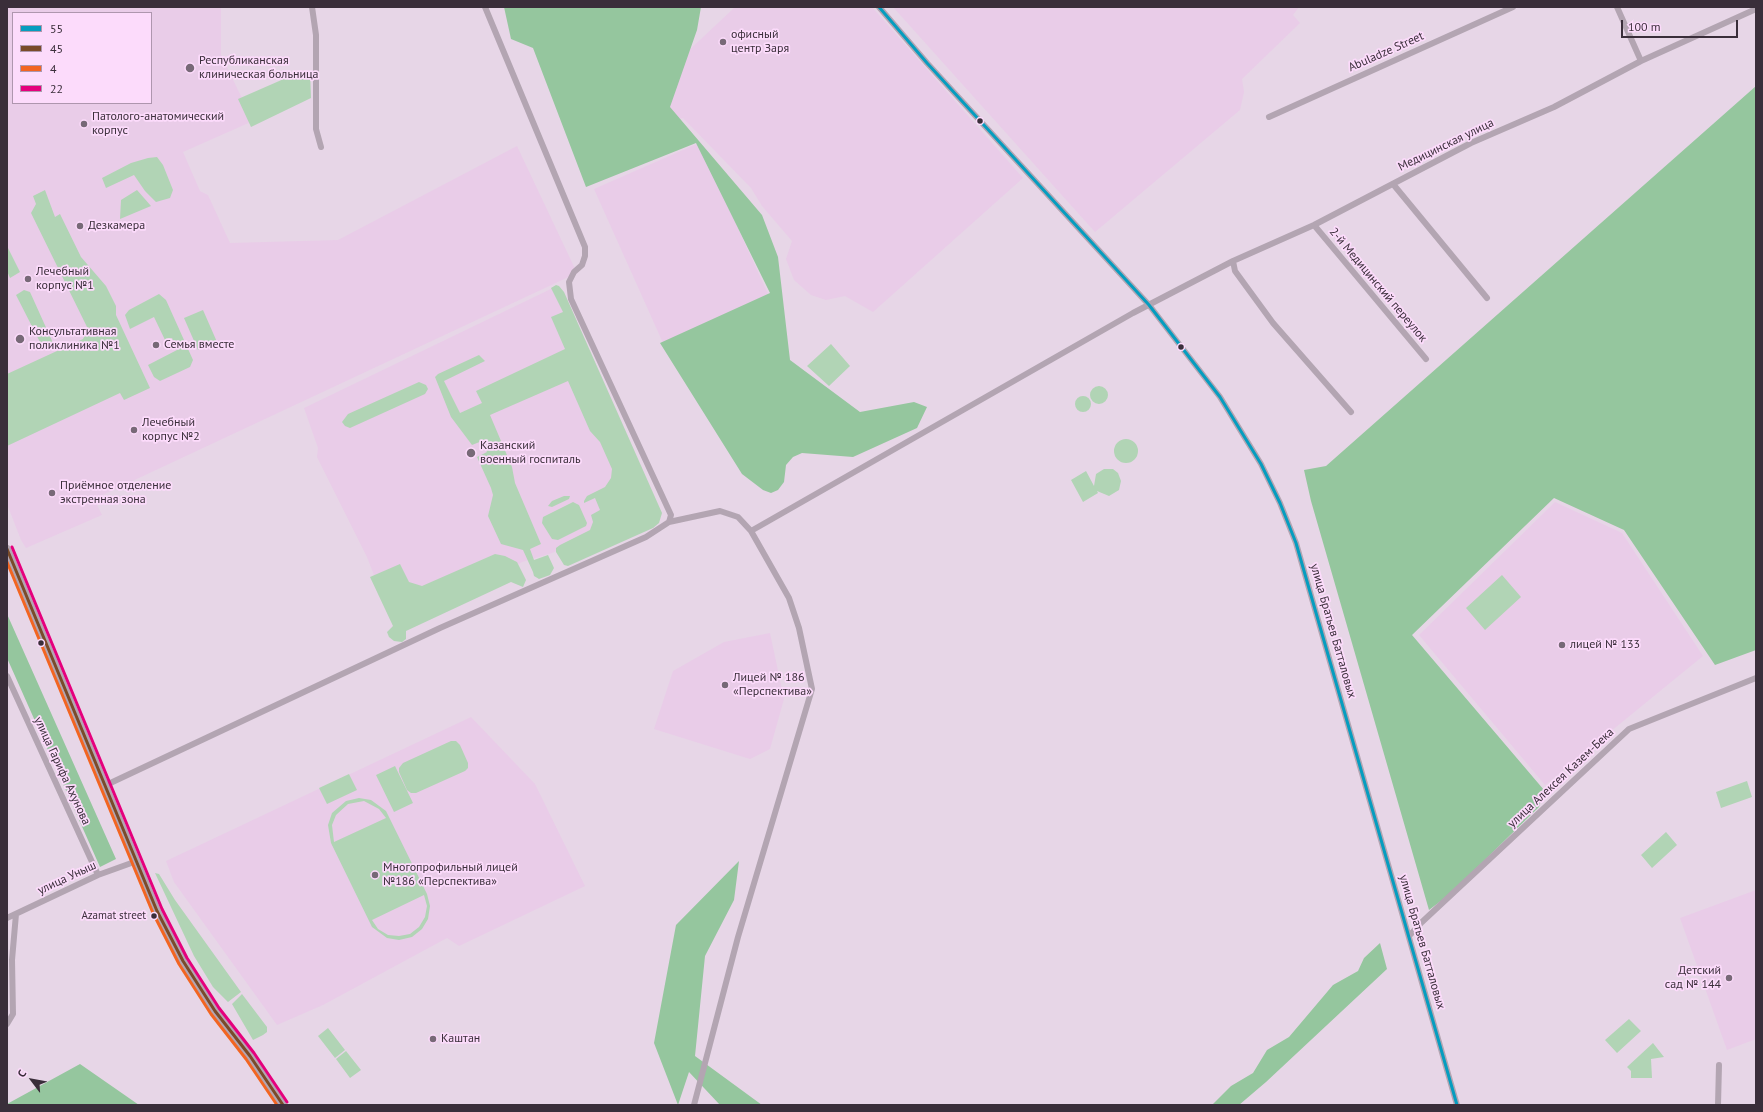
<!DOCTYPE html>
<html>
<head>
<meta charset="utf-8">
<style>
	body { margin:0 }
	#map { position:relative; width:1763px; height:1112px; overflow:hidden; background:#e7d6e7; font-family:"PT Sans",sans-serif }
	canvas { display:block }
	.frame { position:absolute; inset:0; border:8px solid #3a2e3a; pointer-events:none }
	.legend { position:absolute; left:12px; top:12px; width:140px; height:92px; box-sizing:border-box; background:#fcdbfb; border:1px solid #ae96ae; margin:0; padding:5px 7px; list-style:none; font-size:12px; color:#3a2e3a }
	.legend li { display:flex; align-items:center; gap:8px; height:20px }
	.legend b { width:20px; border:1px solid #ae96ae }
	.north { position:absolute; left:12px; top:1060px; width:40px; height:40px; -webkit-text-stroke:3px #fcdbfb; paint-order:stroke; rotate:302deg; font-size:11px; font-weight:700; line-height:16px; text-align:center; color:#3a2e3a }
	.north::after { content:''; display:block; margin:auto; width:14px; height:18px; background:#3a2e3a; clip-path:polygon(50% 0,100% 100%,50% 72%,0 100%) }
	.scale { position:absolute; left:1621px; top:20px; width:117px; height:18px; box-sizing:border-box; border:2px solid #3a2e3a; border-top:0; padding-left:5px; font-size:12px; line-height:14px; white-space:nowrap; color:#3a2e3a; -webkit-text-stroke:3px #fcdbfb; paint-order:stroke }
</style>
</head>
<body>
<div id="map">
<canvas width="1763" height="1112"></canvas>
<div class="frame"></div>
<ul class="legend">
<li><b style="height:5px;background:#069dbf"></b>55</li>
<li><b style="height:5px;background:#7a4b2a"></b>45</li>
<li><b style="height:5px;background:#f26522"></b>4</li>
<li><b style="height:5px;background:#e5007d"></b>22</li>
</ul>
<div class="north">С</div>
<div class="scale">100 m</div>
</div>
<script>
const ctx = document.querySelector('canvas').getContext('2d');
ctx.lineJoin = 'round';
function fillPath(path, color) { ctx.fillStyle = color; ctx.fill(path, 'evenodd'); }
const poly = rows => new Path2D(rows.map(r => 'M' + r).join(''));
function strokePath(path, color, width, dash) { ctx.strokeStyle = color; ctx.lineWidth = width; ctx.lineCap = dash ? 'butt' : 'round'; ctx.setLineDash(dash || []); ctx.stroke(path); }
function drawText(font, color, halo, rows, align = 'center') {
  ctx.font = font + ' "PT Sans",sans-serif'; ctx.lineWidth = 3.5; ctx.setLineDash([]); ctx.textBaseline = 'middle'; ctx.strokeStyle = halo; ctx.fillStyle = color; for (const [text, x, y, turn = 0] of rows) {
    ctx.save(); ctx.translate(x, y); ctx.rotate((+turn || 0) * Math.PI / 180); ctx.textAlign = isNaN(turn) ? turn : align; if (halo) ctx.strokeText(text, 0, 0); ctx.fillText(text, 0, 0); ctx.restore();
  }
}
const built = poly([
	[7,7,221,7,221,55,253,121,183,152,200,191,208,195,230,243,338,240,517,146,577,273,94,499,102,515,26,548,21,540,7,504],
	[13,13,151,13,151,103,13,103],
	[735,7,872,7,1023,178,873,312,845,296,826,300,811,295,794,280,786,259,792,241,762,206,751,188,683,118,673,120,648,89],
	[893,7,1299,7,1293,15,1300,23,1242,79,1244,92,1240,110,1095,232],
	[699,143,769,296,663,343,594,189],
	[555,287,641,512,552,553,522,562,494,579,393,625,367,557,317,457,318,448,304,408],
	[1555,502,1622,533,1703,656,1545,785,1419,635],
	[770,633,784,699,770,749,750,759,654,729,673,671,724,642],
	[471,717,535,784,585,886,459,946,447,938,323,1005,277,1025,174,882,166,861],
	[1756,890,1756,1039,1727,1050,1680,918]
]);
const green = poly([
	[302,71,310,71,311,98,251,127,238,99],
	[157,157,163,165,173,190,170,198,156,202,145,191,134,175,106,188,102,178,131,163,148,158],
	[45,190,55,217,60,214,81,257,106,286,116,306,116,315,150,388,124,400,120,393,7,446,7,374,83,339,88,329,31,213,36,204,33,196],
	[137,190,151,206,120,219,121,200],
	[7,246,20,272,10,278,7,271],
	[556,285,559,286,564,292,662,513,659,523,653,528,568,566,564,565,556,552,556,548,560,545,590,530,593,522,591,515,600,510,595,498,584,503,584,501,587,496,605,487,611,478,612,469,600,442,590,431,568,381,490,415,512,467,515,483,541,544,530,549,534,560,548,555,554,568,550,575,539,579,534,576,533,572,523,550,501,544,488,516,493,495,491,488,477,457,487,452,482,441,472,445,451,417,435,377,438,374,479,355,485,361,444,381,460,413,482,403,476,391,565,349,551,317,563,312,551,288],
	[24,290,30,292,53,343,43,348,16,295],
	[159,294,166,300,193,360,190,367,160,381,154,377,148,365,177,350,172,338,165,340,154,317,130,329,125,315,129,310],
	[203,310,217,342,198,350,184,318],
	[831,344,850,366,829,386,807,366],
	[419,382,426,385,428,389,425,394,350,428,345,426,342,422,348,414],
	'1090 395a9 9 0 1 1 18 0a9 9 0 1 1-18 0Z',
	'1075 404a8 8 0 1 1 16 0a8 8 0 1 1-16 0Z',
	'1114 451a12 12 0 1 1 24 0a12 12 0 1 1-24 0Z',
	[1104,469,1113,469,1118,473,1121,481,1119,490,1109,496,1097,491,1098,493,1083,502,1071,480,1086,471,1094,486,1096,474],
	[564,496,570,496,569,499,552,507,548,506,552,501],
	[573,502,579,505,587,523,586,526,558,540,552,539,542,523,543,517],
	[495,554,505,556,517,562,526,580,523,587,511,582,406,631,406,639,402,642,394,641,389,637,387,632,393,626,370,577,400,564,409,582,422,586],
	[1502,575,1521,597,1485,630,1466,608],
	[451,741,456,741,460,745,468,763,468,768,465,771,416,793,411,793,407,790,399,772,399,768,403,763],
	[395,766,413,803,394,812,376,775],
	[349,774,357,790,327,804,319,788],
	[1747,781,1752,797,1721,808,1716,792],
	[359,798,371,800,386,811,427,894,430,906,428,919,422,929,412,937,399,940,387,938,372,927,331,843,328,825,332,813,346,801],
	[364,801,379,809,386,818,334,842,332,825,336,815,348,804],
	[424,895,427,906,425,917,419,927,410,934,399,936,388,935,378,929,372,920],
	[1666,832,1677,845,1652,868,1641,855],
	[155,873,159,874,175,900,241,992,228,1002,213,987,194,956],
	[242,994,267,1027,267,1032,263,1035,253,1040,232,1004],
	[1629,1019,1641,1031,1617,1053,1605,1040],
	[328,1028,345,1050,335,1058,318,1036],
	[1653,1043,1664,1057,1651,1059,1652,1078,1631,1078,1631,1071,1627,1067],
	[346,1051,361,1070,350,1078,336,1059]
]);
const forest = poly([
	[504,7,701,7,697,30,670,107,762,215,778,257,790,360,860,412,914,402,927,407,917,428,853,457,802,453,793,457,786,465,784,482,778,490,771,493,763,490,742,474,660,343,770,293,696,143,586,187,533,48,511,39],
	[1756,86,1756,650,1715,665,1624,530,1554,498,1412,635,1544,790,1539,807,1450,894,1429,910,1311,501,1304,470,1326,466],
	[7,614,116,859,100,867,7,658],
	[739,861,734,900,705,956,695,1056,762,1105,720,1105,689,1072,678,1105,654,1043,676,925],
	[1380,943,1387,969,1266,1082,1239,1105,1212,1105,1231,1086,1253,1073,1267,1050,1289,1037,1333,985,1358,971,1364,958],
	[80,1064,139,1105,7,1105,7,1104]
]);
const minor = poly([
	[312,7,316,35,316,129,321,147],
	[485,7,585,247,585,256,582,265,574,272,569,282,571,299,671,515,669,522],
	[879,7,927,63,1149,305,1220,397,1261,464,1280,503,1296,543,1457,1105],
	[1617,7,1641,61],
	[1269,117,1513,7],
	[1393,184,1487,298],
	[1314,225,1426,359],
	[1233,261,1235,271,1273,323,1351,412],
	[751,531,1133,313,1233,261,1314,225,1471,143,1554,107,1641,61,1756,9],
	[7,676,98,875],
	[104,786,440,628,646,537,669,522,720,511,738,517,751,531,789,598,799,628,812,689,738,937,694,1105],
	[7,918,98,875,137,861],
	[1409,936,1422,922,1629,729,1756,678],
	[7,1024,13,1014,12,960,16,914],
	[1718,1105,1719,1065]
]);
const tertiary = poly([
	[7,549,157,911,183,961,215,1011,250,1056,283,1105]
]);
const bus1 = poly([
	[879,7,927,63,1149,305,1220,397,1261,464,1280,503,1296,543,1457,1105]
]);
const bus2 = poly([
	[7,549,157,911,183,961,215,1011,250,1056,283,1105]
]);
const bus3 = poly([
	[7,562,153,913,179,964,211,1014,246,1059,277,1105]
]);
const bus4 = poly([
	[12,547,162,909,187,958,219,1008,254,1053,287,1102]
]);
const markers = [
	[723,42,4,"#776977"],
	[190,68,5,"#776977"],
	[980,121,3.5,"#3a2e3a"],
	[84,124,4,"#776977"],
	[80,226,4,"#776977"],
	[28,279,4,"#776977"],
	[20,339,5,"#776977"],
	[156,345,4,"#776977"],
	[1181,347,3.5,"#3a2e3a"],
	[134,430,4,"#776977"],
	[471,453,5,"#776977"],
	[52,493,4,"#776977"],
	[41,643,3.5,"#3a2e3a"],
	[1562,645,4,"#776977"],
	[725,685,4,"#776977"],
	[375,875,4,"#776977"],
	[154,916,3.5,"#3a2e3a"],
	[1729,978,4,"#776977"],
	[433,1039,4,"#776977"]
];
const busNames = [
	["Azamat street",146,916]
];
const poiNames = [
	["офисный",731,35],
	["центр Заря",731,49],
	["Республиканская",199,61],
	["клиническая больница",199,75],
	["Патолого-анатомический",92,117],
	["корпус",92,131],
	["Дезкамера",88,226],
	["Лечебный",36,272],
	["корпус №1",36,286],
	["Консультативная",29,332],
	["поликлиника №1",29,346],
	["Семья вместе",164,345],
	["Лечебный",142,423],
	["корпус №2",142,437],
	["Казанский",480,446],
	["военный госпиталь",480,460],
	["Приёмное отделение",60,486],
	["экстренная зона",60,500],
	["лицей № 133",1570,645],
	["Лицей № 186",733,678],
	["«Перспектива»",733,692],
	["Многопрофильный лицей",383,868],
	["№186 «Перспектива»",383,882],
	["Детский",1721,971,"right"],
	["сад № 144",1721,985,"right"],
	["Каштан",441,1039]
];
const streetNames = [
	["Abuladze Street",1386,52,-24],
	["Медицинская улица",1446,145,-26],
	["2-й Медицинский переулок",1378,285,50],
	["улица Братьев Батталовых",1333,631,74],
	["улица Гарифа Ахунова",62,771,65],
	["улица Алексея Казем-Бека",1561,778,-43],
	["улица Уныш",67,878,-25],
	["улица Братьев Батталовых",1422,942,74]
];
fillPath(built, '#e9cce8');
fillPath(green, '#b1d4b5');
fillPath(forest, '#95c69e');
strokePath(minor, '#b3a5b2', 6);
strokePath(tertiary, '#b3a5b2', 8);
strokePath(bus1, '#069dbf', 3);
strokePath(bus2, '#7a4b2a', 3);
strokePath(bus3, '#f26522', 3);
strokePath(bus4, '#e5007d', 3);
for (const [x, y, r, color] of markers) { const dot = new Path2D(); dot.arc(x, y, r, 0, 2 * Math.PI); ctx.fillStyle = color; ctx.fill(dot); strokePath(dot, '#fcdbfb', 1.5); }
drawText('11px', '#3a2e3a', '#fcdbfb', busNames, 'right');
drawText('12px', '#3a2e3a', '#fcdbfb', poiNames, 'left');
drawText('12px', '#3a2e3a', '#fcdbfb', streetNames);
</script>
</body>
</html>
